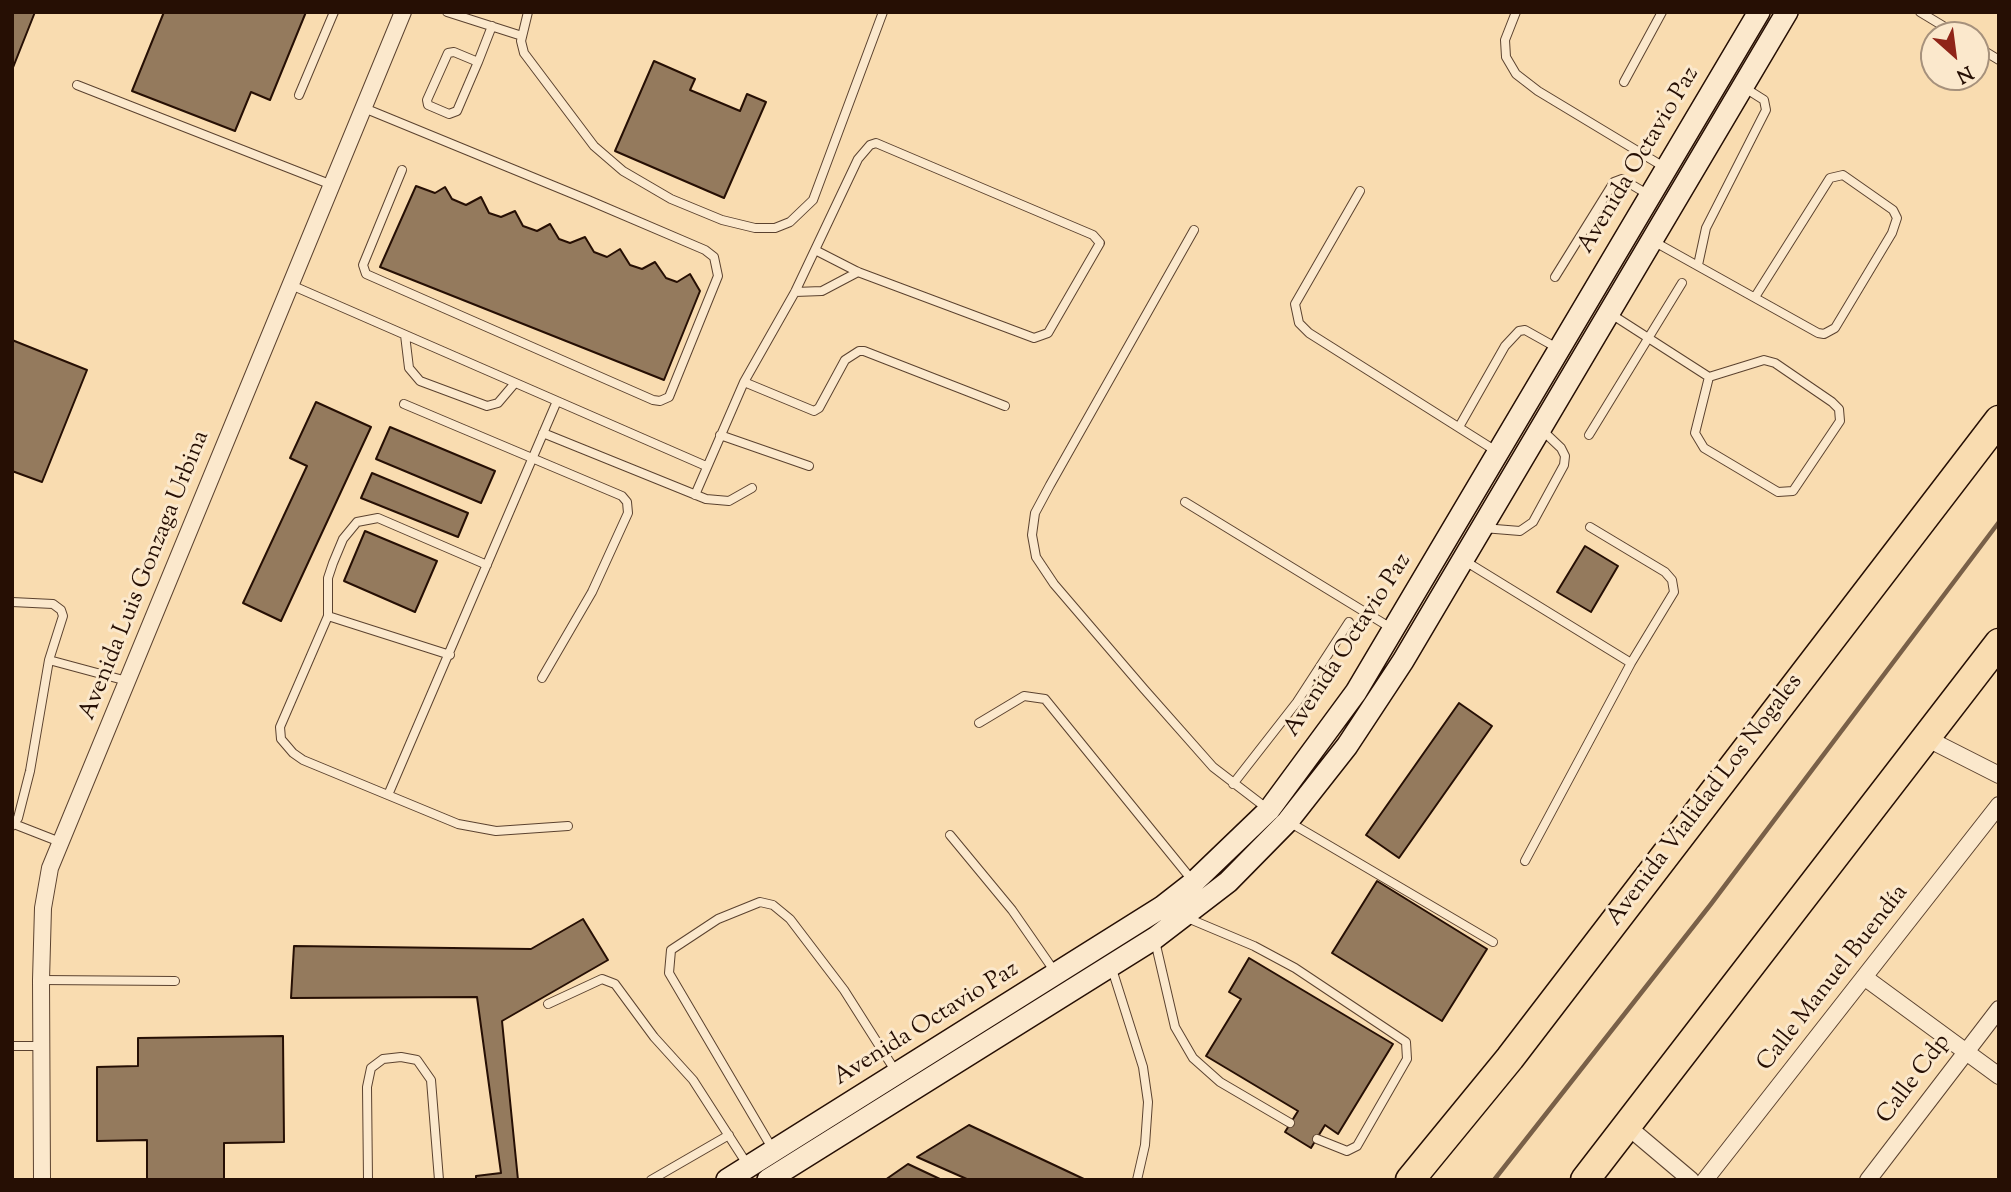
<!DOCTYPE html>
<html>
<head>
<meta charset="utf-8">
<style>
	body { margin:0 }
	#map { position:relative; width:2011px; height:1192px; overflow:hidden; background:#f9dcb0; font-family:"Sorts Mill Goudy",serif }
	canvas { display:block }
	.frame { position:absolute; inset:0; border:14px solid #260f04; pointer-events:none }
	.north { position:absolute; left:1920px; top:21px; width:70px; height:70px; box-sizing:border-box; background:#fbe8cc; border:2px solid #a6917c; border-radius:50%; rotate:152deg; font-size:19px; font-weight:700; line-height:28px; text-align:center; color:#260f04 }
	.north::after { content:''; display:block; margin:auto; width:24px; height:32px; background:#8f2418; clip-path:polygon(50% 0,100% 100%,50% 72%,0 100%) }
</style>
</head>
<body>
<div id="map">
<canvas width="2011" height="1192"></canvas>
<div class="frame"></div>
<div class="north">N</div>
</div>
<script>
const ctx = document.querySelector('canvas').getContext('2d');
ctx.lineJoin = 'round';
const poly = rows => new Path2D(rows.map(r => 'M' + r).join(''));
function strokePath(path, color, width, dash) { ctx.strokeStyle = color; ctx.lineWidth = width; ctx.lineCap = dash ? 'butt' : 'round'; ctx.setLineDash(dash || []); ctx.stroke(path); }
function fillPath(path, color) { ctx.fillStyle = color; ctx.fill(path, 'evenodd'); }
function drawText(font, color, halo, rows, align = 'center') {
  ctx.font = font + ' "Sorts Mill Goudy",serif'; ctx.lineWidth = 6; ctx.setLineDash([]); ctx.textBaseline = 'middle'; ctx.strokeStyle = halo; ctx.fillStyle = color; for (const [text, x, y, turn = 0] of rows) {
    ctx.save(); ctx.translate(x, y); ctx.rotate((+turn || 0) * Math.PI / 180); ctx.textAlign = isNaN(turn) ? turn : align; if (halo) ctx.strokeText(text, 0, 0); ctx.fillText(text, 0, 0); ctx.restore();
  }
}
const stream = poly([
	[1494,1180,1711,904,1999,522]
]);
const building = poly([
	[12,12,35,12,12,70,12,12],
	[164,12,306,12,270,100,251,92,235,131,132,91,164,12],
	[654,61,695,79,690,90,740,111,747,94,766,102,724,198,615,151,654,61],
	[416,186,435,193,445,187,452,199,466,205,481,197,489,213,501,217,515,211,523,226,537,231,550,224,559,239,570,243,585,237,594,252,607,257,620,249,630,265,642,269,655,262,666,278,677,282,690,274,700,291,664,380,380,267,416,186],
	[12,340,87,370,42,482,12,471,12,340],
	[316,402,371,427,281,621,243,603,307,466,290,458,316,402],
	[390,427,495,471,481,503,376,459,390,427],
	[372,473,468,513,458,537,361,498,372,473],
	[365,531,437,561,415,612,344,581,365,531],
	[1585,546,1618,566,1591,612,1557,592,1585,546],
	[1459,703,1492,726,1399,858,1366,835,1459,703],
	[1377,881,1487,949,1442,1021,1332,953,1377,881],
	[583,919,608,960,502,1021,518,1180,476,1180,476,1176,501,1173,477,997,291,998,294,946,531,949,583,919],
	[1249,958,1393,1044,1338,1134,1325,1125,1311,1148,1285,1132,1298,1111,1206,1056,1241,999,1229,992,1249,958],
	[283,1036,284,1142,224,1143,224,1180,147,1180,147,1140,97,1141,97,1067,138,1066,138,1038,283,1036],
	[969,1125,1086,1180,969,1180,917,1157,969,1125],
	[908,1164,942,1180,885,1180,908,1164]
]);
const lane = poly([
	[447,12,522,36],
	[528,12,521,41,524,53,594,146,623,171,671,199,722,220,755,228,775,228,790,222,813,200,883,12],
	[1516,12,1505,40,1506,57,1516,74,1538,91,1664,167],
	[1920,12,1958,35],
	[1976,46,1999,60],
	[478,62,454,52,448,53,427,100,428,105,449,114,457,111,478,62,492,26],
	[1624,82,1662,12],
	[77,85,332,185],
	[299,95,334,12],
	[364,108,588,200,705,250,714,257,718,276,669,397,660,401,653,400,366,274,363,265,402,170],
	[1360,191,1295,304,1299,323,1309,333,1496,451],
	[1194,230,1050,485,1035,513,1032,535,1036,557,1054,584,1144,689,1213,767,1269,810],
	[1653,241,1818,333,1824,334,1835,328,1892,233,1897,218,1893,210,1843,175,1830,178,1755,297],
	[1698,265,1706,228,1766,110,1764,100,1745,88],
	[1555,277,1614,182,1622,179,1649,195],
	[291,285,706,466],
	[795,292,822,291,858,272],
	[1611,314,1709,377,1764,360,1775,363,1832,402,1839,409,1840,421,1793,491,1778,492,1704,448,1695,433,1709,377],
	[405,335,409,368,420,381,487,406,498,403,515,383],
	[744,382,814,411,819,408,845,360,859,351,864,351,1005,406],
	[404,404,622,496,627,502,628,513,592,592,542,678],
	[1459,427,1505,346,1519,331,1525,330,1559,349],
	[543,433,706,499,729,501,752,488],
	[720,435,809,466],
	[1589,435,1682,283],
	[695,495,744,382,795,292,858,159,870,145,876,143,1093,235,1100,243,1048,333,1034,338,858,272,815,250],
	[1185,502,1391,628],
	[1483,528,1520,531,1533,522,1564,465,1565,456,1561,448,1542,430],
	[1465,561,1631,663],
	[487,565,378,518,357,522,343,539,333,563,328,578,328,616,280,727,281,739,293,753,303,760,458,824,496,831,568,826],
	[12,602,53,604,61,610,63,616,49,660,127,681],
	[328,616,450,655],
	[979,723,1024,696,1045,699,1192,880],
	[1233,784,1297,702,1349,622],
	[388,795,557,401],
	[1289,822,1493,942],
	[14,824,60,842],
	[12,826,18,818,30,771,49,660],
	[950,835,1012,910,1055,972],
	[1525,861,1631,663,1674,592,1672,580,1665,572,1590,527],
	[1185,917,1254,946,1295,968,1406,1042,1407,1059,1357,1146,1347,1151,1317,1139],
	[1155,941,1175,1027,1193,1058,1220,1082,1290,1123],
	[1112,969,1143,1067,1148,1102,1145,1145,1137,1180],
	[41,980,175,981],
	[548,1004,602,979,615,984,654,1037,693,1080,747,1164],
	[12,1046,41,1046],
	[772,1148,669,973,671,950,718,919,760,902,773,905,790,919,844,990,896,1072],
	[368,1180,367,1087,371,1068,383,1059,401,1057,417,1060,431,1080,439,1180],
	[651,1180,729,1135]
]);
const street = poly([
	[1926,738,1999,775],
	[1864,977,1999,1076],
	[1627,1126,1691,1180],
	[42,1180,41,980,43,908,50,868,403,12],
	[1705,1180,1999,805],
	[1868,1180,1999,1009]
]);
const secondary = poly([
	[727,1180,1162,907,1194,882,1269,810,1356,692,1759,12],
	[768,1180,1155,938,1228,882,1288,821,1347,746,1403,661,1787,12]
]);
const highway = poly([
	[1410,1180,1510,1058,1999,420],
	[1585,1180,1999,643]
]);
const streetNames = [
	["Avenida Octavio Paz",1640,161,-59],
	["Avenida Luis Gonzaga Urbina",146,576,-68],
	["Avenida Octavio Paz",1349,646,-57],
	["Avenida Vialidad Los Nogales",1706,801,-53],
	["Calle Manuel Buendía",1834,979,-52],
	["Avenida Octavio Paz",927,1025,-32],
	["Calle Cdp",1915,1080,-53]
];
strokePath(stream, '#796048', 4.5);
fillPath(building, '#947a5d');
strokePath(building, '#260f04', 2);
strokePath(lane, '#5b422f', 10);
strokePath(street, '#5b422f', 18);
strokePath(secondary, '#260f04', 24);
strokePath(highway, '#260f04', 31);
strokePath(lane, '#fbe8cc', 8);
strokePath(street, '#fbe8cc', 16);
strokePath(secondary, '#fbe8cc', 21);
strokePath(highway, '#f9dcb0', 28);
drawText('24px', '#260f04', '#fbe8cc', streetNames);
</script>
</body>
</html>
